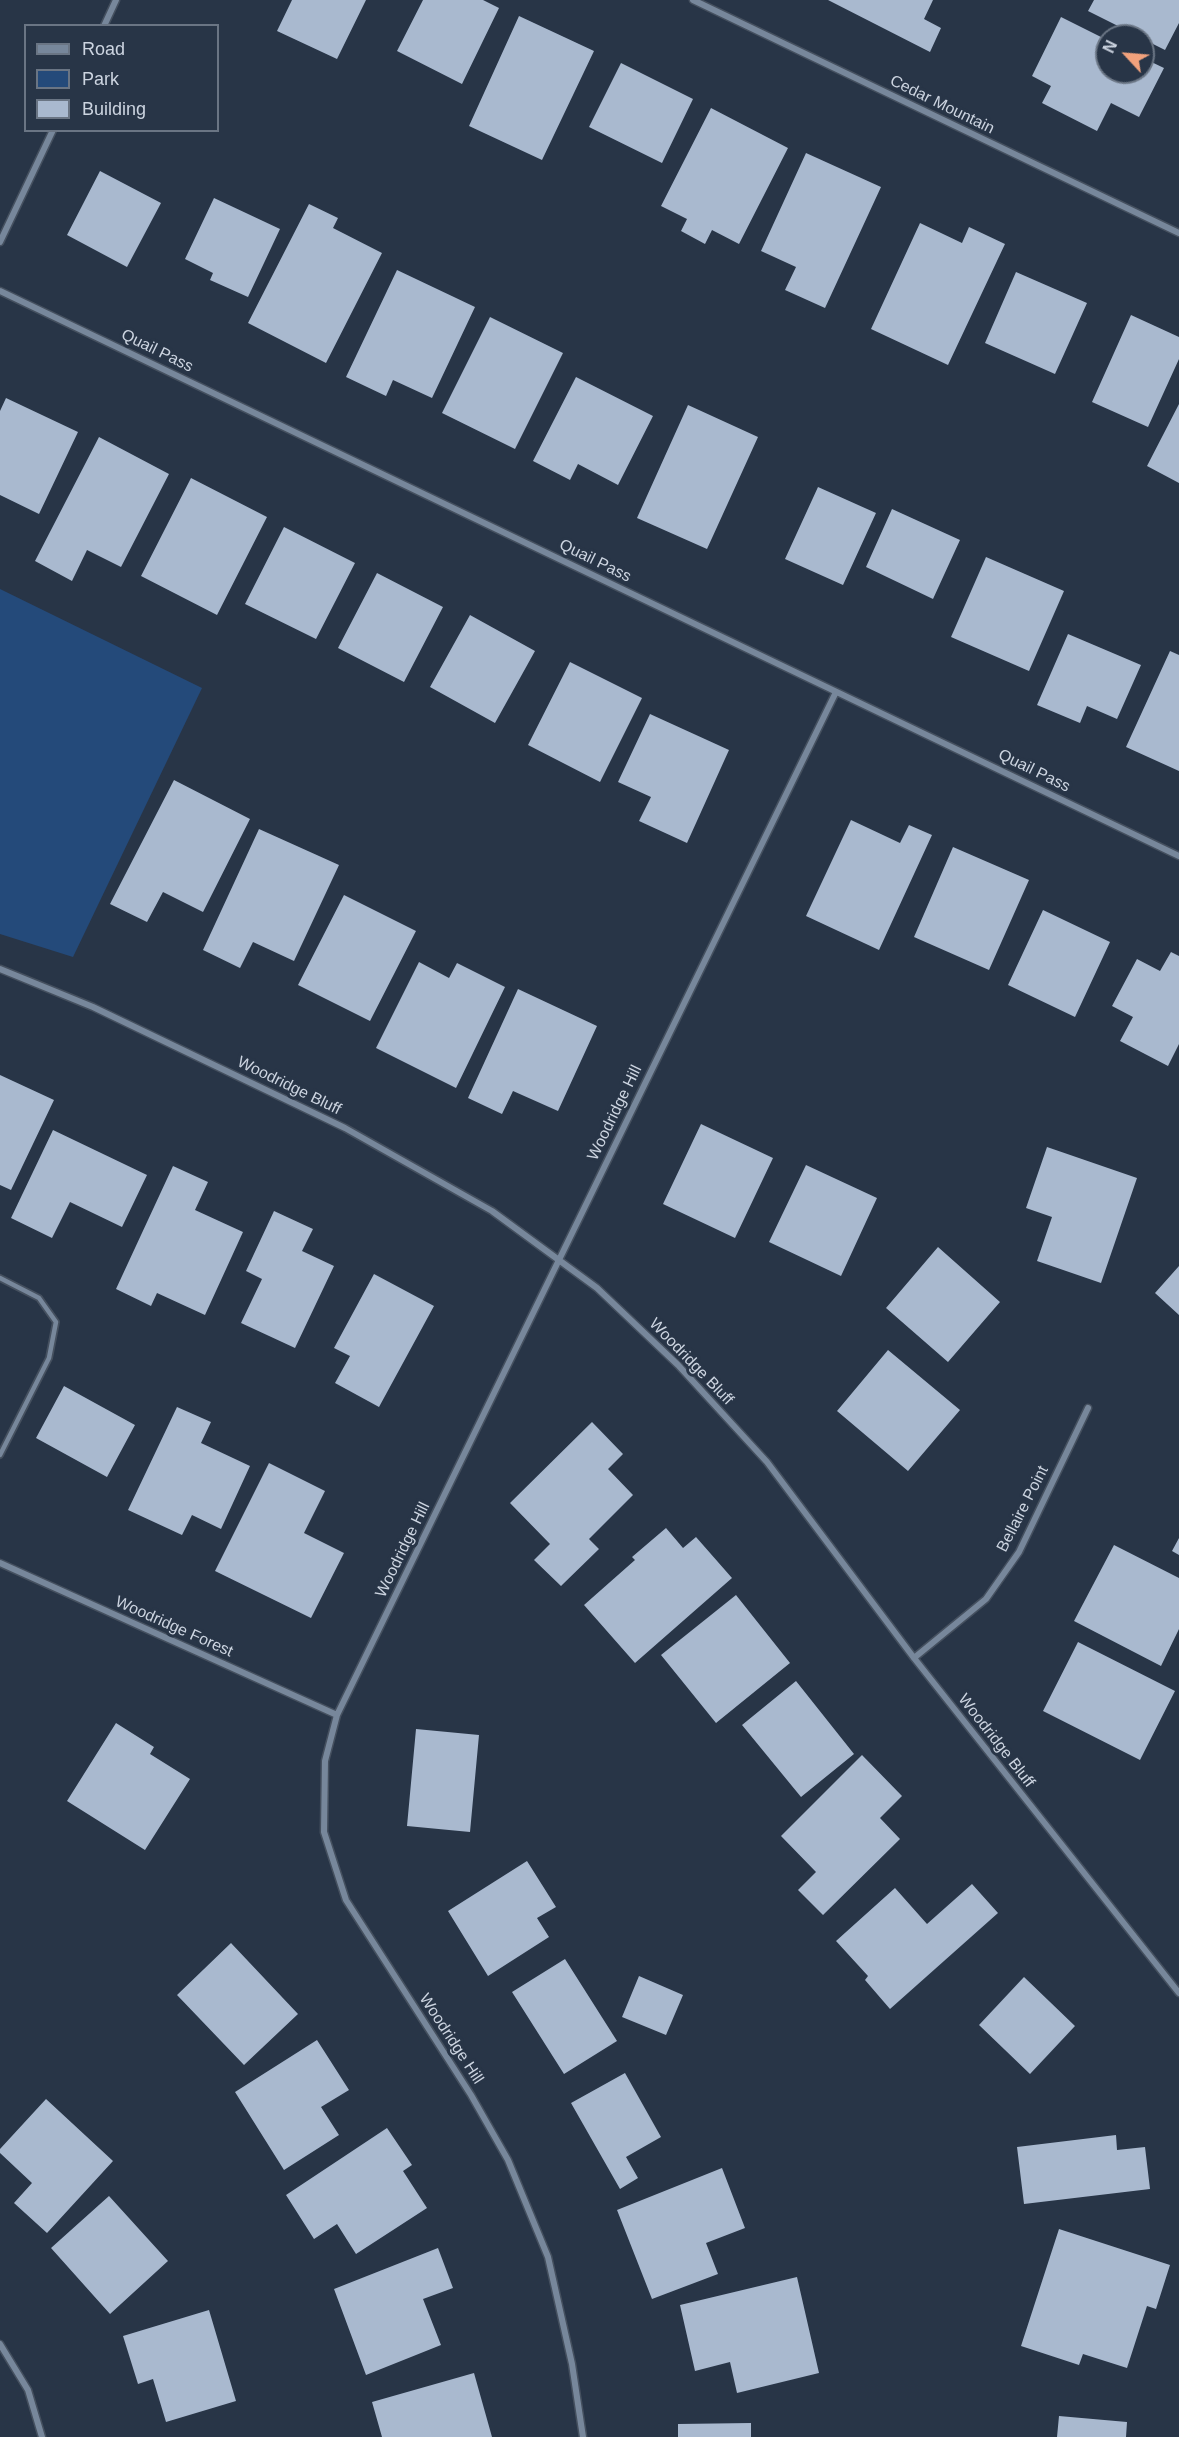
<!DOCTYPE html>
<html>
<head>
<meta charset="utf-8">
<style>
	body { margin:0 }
	#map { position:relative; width:1179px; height:2437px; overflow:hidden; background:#283547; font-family:Arial,sans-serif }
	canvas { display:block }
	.legend { position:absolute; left:24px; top:24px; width:195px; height:108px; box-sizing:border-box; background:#283547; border:2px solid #6a7584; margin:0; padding:8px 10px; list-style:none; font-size:18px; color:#ccd4e0 }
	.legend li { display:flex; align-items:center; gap:12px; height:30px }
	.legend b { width:30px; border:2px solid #6a7584 }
	.north { position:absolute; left:1095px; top:24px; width:60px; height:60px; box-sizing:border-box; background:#283547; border:2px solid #6a7584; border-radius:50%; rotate:296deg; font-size:16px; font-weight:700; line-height:24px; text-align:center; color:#ccd4e0 }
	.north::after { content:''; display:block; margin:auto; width:21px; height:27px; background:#f1a17c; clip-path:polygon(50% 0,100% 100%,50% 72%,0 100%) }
</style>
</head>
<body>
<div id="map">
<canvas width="1179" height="2437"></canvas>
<ul class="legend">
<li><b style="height:8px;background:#77879b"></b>Road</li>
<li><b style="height:16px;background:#244a7a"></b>Park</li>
<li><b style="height:16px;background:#a9b9cf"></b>Building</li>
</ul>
<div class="north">N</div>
</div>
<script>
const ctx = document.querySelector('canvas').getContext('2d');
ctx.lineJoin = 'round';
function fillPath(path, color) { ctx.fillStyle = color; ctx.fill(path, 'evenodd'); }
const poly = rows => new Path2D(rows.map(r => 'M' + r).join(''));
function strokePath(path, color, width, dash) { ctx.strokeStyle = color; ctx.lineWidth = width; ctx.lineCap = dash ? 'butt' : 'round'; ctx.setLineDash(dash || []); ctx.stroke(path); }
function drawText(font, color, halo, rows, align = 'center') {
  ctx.font = font + ' Arial,sans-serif'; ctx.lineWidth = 6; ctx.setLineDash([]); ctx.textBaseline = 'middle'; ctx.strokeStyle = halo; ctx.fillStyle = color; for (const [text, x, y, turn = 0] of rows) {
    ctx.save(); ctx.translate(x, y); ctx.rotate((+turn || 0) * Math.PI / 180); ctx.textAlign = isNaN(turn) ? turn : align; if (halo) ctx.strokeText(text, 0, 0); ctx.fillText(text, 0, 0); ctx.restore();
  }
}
const green = poly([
	[0,589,202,688,73,957,0,934]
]);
const building = poly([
	[292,0,366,0,337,59,277,31],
	[423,0,483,0,499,8,462,84,397,51],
	[828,0,933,0,924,19,941,28,930,52],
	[1094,0,1179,0,1179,23,1165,50,1143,39,1143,36,1138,36,1088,11],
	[519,16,594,51,542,160,469,126],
	[1061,17,1107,40,1107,72,1143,72,1143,58,1164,68,1139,117,1111,103,1097,131,1042,103,1051,86,1032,76],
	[621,63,693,99,662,163,589,127],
	[711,108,788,148,739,244,712,230,705,244,681,231,687,219,661,206],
	[806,153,881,187,825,308,785,290,796,267,761,251],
	[100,171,161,203,127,267,67,235],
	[214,198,280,229,248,297,210,280,213,273,185,259],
	[309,204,338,218,333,228,382,253,326,363,248,323],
	[920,223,962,243,969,227,1005,244,948,365,871,329],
	[397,270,475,307,432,398,393,380,386,396,346,377],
	[1016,272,1087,303,1055,374,985,343],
	[1131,315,1179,337,1179,359,1148,427,1092,402],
	[490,317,563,353,515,449,442,413],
	[576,377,653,416,618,485,578,464,570,480,533,461],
	[6,398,78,432,39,514,0,495,0,411],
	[1179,404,1179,483,1147,466],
	[688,405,758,437,707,549,637,518],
	[99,437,169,474,121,567,87,550,72,581,35,561],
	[191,478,267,517,217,615,141,576],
	[818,487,876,513,843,585,785,559],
	[892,509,960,540,933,599,866,567],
	[284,527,355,563,316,639,245,604],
	[986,557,1064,591,1029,671,951,637],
	[377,573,443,607,404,682,338,648],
	[470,615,535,651,495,723,430,687],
	[1068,634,1141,665,1117,719,1087,706,1080,723,1037,705],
	[1170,651,1179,655,1179,771,1126,747],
	[570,662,642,698,600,782,528,745],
	[650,714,729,750,687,843,639,821,651,797,618,782],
	[174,780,250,819,203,912,163,892,147,922,110,904],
	[851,820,900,843,909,825,932,835,879,950,806,916],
	[259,829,339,865,294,961,253,942,240,968,203,950],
	[953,847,1029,880,989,970,914,937],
	[344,895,416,931,370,1021,298,985],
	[1043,910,1110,942,1075,1017,1008,985],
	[1171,952,1179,956,1179,1044,1168,1066,1120,1041,1133,1017,1112,1006,1137,959,1160,971],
	[419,962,449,978,457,963,505,987,456,1088,376,1048],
	[518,989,597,1026,558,1111,513,1091,502,1114,468,1098],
	[0,1075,54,1100,11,1190,0,1185],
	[701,1124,773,1158,735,1238,663,1204],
	[53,1130,147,1175,122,1227,70,1202,52,1238,11,1218],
	[1047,1147,1137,1178,1101,1283,1037,1261,1052,1217,1026,1208],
	[806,1165,877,1198,841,1276,769,1242],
	[173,1166,208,1182,195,1210,243,1232,205,1315,157,1293,151,1306,116,1289],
	[274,1211,313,1229,302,1251,334,1266,295,1348,241,1323,262,1279,246,1271],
	[938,1247,1000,1302,948,1362,886,1308],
	[1179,1266,1179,1315,1155,1293],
	[374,1274,434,1306,379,1407,335,1383,350,1356,334,1348],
	[888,1350,960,1410,908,1471,837,1411],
	[64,1386,135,1425,107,1477,36,1438],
	[177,1407,211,1422,201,1443,250,1466,221,1529,192,1515,182,1535,128,1510],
	[592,1422,623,1454,608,1469,633,1495,589,1539,599,1549,561,1586,534,1560,550,1544,510,1503],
	[269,1463,325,1491,304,1533,344,1553,311,1618,215,1571],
	[666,1528,683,1548,696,1537,732,1578,635,1663,584,1605,635,1560,632,1557],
	[1179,1538,1179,1555,1172,1551],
	[1114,1545,1179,1578,1179,1629,1161,1666,1074,1621],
	[736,1595,790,1663,716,1723,661,1655],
	[1078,1642,1175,1691,1140,1760,1043,1711],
	[796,1681,854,1754,801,1797,742,1725],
	[116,1723,154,1747,150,1754,190,1779,145,1850,67,1801],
	[416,1729,479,1735,470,1832,407,1826],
	[862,1755,902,1796,880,1818,900,1839,823,1915,798,1890,816,1872,781,1836],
	[527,1861,556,1907,537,1918,549,1937,488,1976,448,1911],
	[972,1884,998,1913,890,2009,865,1980,868,1976,836,1941,895,1888,927,1924],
	[231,1943,298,2014,244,2065,177,1995],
	[565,1959,617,2041,564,2074,512,1992],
	[639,1976,683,1995,666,2035,622,2017],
	[1024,1977,1075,2026,1030,2074,979,2025],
	[317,2040,349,2090,321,2107,339,2135,284,2170,235,2092],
	[625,2073,661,2137,626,2157,638,2178,620,2189,571,2103],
	[46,2099,113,2161,47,2233,14,2203,32,2183,0,2153,0,2149],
	[387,2128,412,2165,403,2171,427,2208,356,2254,337,2224,314,2239,286,2195],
	[1116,2135,1117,2150,1145,2147,1150,2189,1024,2204,1017,2147],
	[722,2168,745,2228,706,2243,718,2274,652,2299,617,2210],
	[109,2196,168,2261,110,2314,51,2248],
	[1059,2229,1170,2265,1156,2309,1147,2306,1127,2368,1083,2354,1079,2365,1021,2346],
	[438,2248,453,2288,423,2299,441,2345,366,2375,334,2289],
	[797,2277,819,2373,737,2393,730,2362,695,2371,680,2305],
	[209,2310,236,2401,166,2422,153,2379,138,2384,123,2336],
	[474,2373,492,2437,382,2437,372,2402],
	[1059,2416,1127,2422,1126,2437,1057,2437],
	[751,2423,751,2437,678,2437,678,2424]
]);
const service = poly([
	[0,1278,39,1298,56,1322,49,1358,0,1455]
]);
const minor = poly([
	[693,0,1179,233],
	[104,26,116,0],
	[0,242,53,130],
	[0,291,1179,856],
	[0,969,93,1007,345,1128,492,1211,597,1288,678,1365,767,1462,914,1658,1179,1993],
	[0,1563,337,1715],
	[914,1658,986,1599,1019,1552,1088,1408],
	[0,2344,28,2390,42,2437],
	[583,2437,572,2364,548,2257,508,2160,471,2095,346,1900,324,1832,325,1761,337,1715,836,692]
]);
const streetNames = [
	["Cedar Mountain",942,105,26],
	["Quail Pass",157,351,26],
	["Quail Pass",595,561,26],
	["Quail Pass",1034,771,26],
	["Woodridge Bluff",289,1086,26],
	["Woodridge Hill",615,1113,-64],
	["Woodridge Bluff",691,1362,46],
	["Bellaire Point",1023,1509,-63],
	["Woodridge Hill",403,1550,-64],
	["Woodridge Forest",174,1627,24],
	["Woodridge Bluff",996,1741,52],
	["Woodridge Hill",451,2039,57]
];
fillPath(green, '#244a7a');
fillPath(building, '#a9b9cf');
strokePath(service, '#45505f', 8);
strokePath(minor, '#45505f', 9);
strokePath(service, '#77879b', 4.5);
strokePath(minor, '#77879b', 6);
drawText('16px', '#ccd4e0', '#283547', streetNames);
</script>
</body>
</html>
